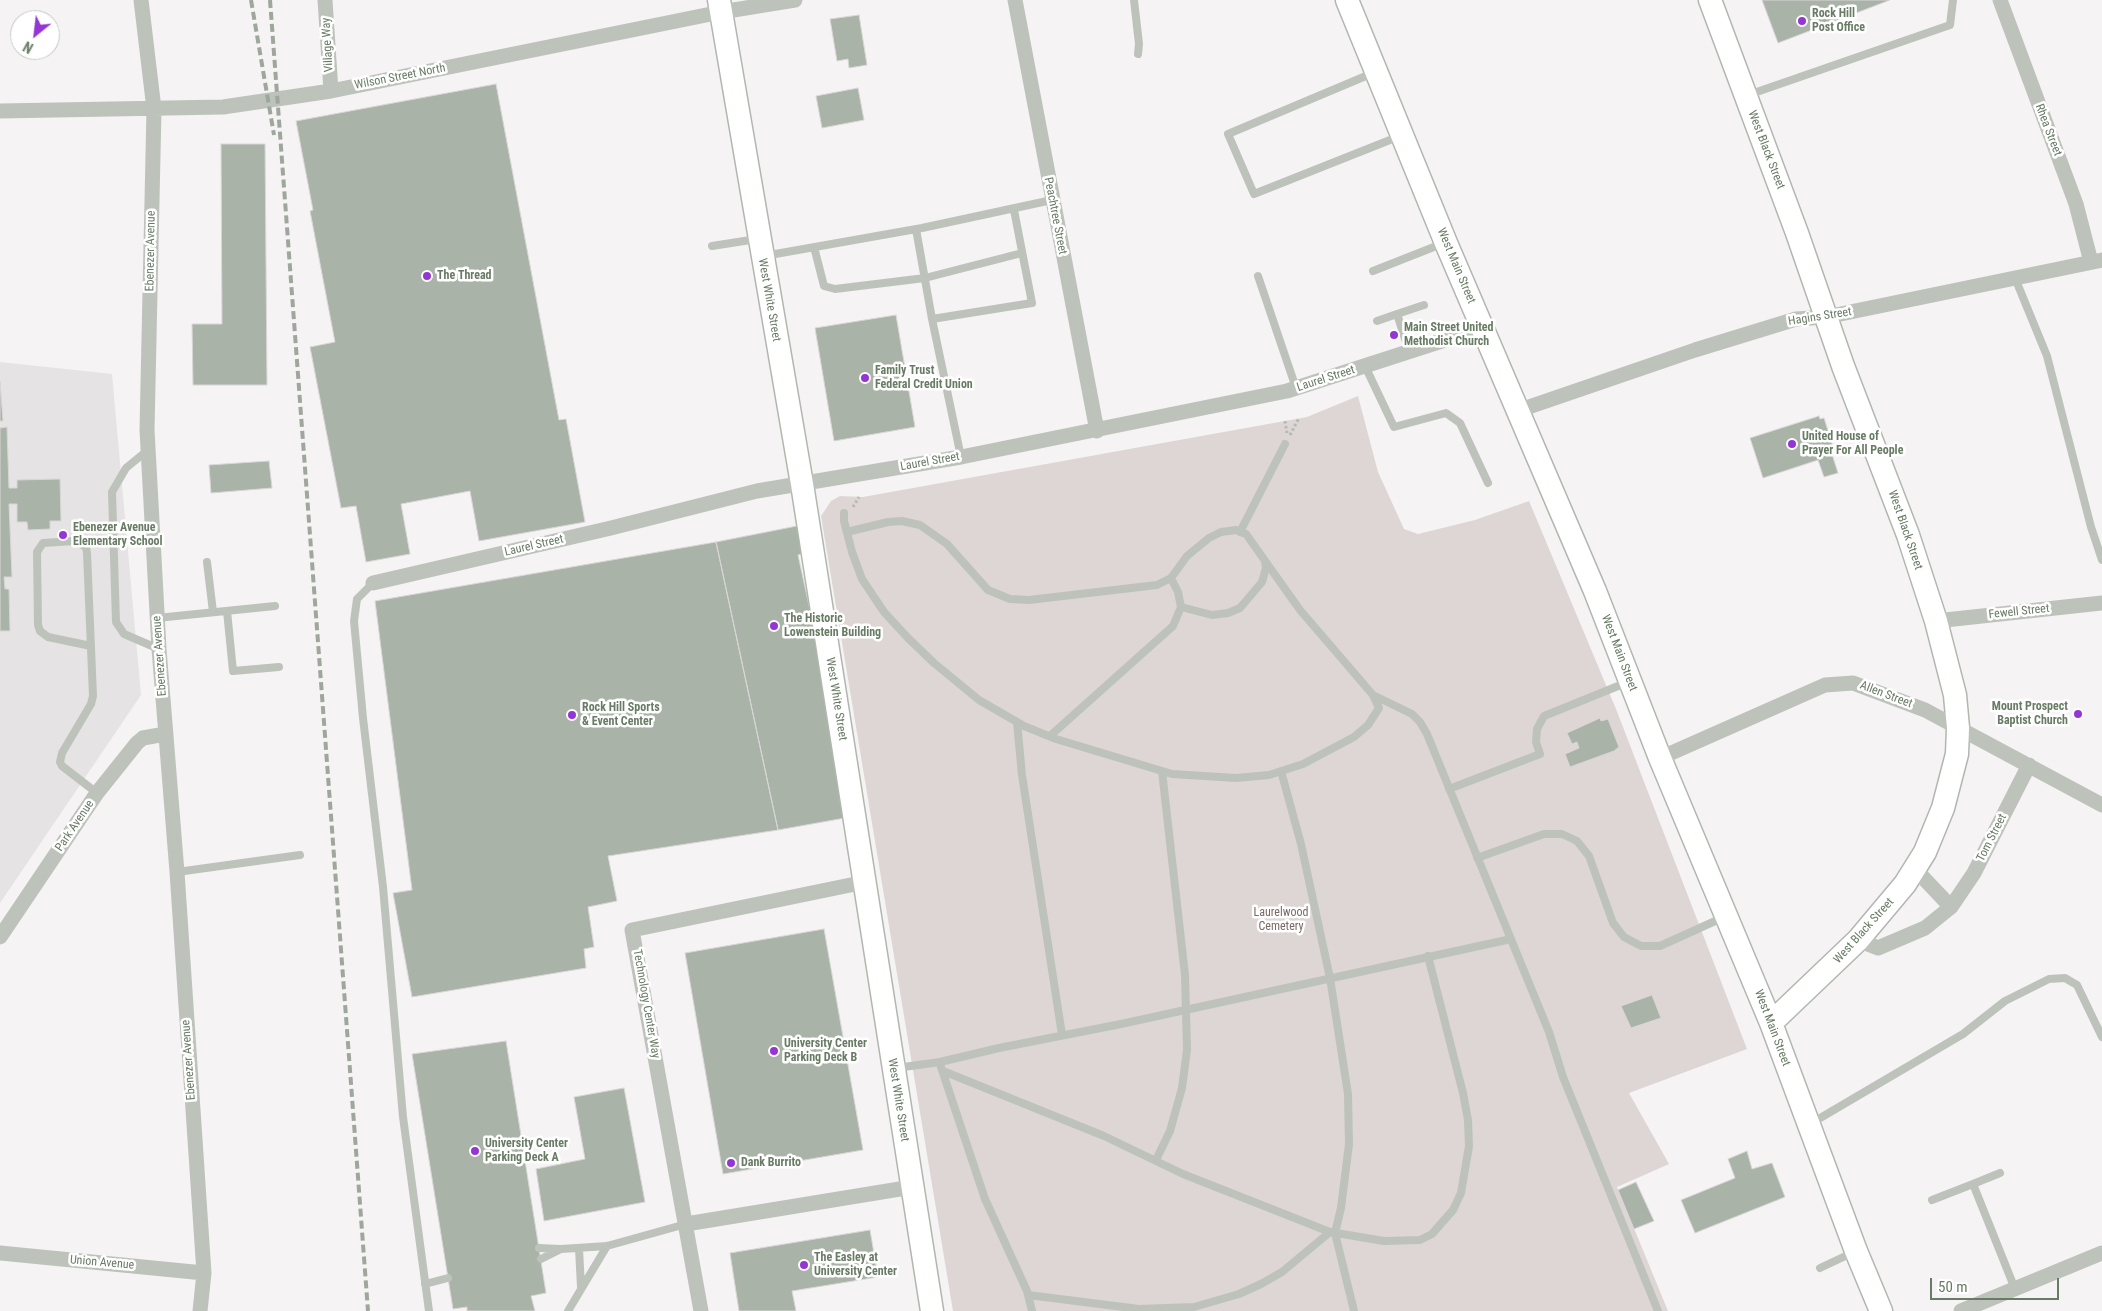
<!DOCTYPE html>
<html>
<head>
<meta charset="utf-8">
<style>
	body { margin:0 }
	#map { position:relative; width:2102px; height:1311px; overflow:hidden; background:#f6f3f5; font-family:"Roboto Condensed",sans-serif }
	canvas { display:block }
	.north { position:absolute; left:10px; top:10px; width:50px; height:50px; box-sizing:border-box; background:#fff; border:1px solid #c3cac1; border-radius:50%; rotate:209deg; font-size:14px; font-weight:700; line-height:20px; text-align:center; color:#687b64 }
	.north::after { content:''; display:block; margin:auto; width:18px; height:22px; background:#9436d3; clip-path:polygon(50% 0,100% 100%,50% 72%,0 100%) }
	.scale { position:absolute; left:1930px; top:1278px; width:129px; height:22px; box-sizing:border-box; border:2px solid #687b64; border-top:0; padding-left:6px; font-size:15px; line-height:18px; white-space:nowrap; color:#687b64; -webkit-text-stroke:4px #fff; paint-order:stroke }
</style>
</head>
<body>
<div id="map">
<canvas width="2102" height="1311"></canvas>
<div class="north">N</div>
<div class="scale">50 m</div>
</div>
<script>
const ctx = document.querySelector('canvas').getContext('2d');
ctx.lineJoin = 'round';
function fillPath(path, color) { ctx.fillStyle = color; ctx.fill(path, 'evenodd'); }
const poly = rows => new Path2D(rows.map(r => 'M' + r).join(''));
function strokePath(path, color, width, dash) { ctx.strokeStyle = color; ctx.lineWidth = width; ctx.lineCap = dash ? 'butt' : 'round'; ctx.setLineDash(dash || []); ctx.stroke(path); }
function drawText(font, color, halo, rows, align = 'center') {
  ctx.font = font + ' "Roboto Condensed",sans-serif'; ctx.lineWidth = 5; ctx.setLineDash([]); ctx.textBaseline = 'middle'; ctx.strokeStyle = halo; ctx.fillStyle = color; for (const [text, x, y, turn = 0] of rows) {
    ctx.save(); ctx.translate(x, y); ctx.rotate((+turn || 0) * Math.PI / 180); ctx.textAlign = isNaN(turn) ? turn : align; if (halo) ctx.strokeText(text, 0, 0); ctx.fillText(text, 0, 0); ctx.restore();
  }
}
const built = poly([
	[0,362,112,374,141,695,0,903]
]);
const green = poly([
	[1358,396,1378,472,1404,529,1418,534,1475,520,1529,501,1616,709,1747,1049,1629,1093,1669,1164,1617,1187,1668,1311,953,1311,821,516,831,501,840,496,863,497,1307,417]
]);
const building = poly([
	[1762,0,1890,0,1778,43,1762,0],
	[859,15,867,65,849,68,848,59,837,61,830,19,859,15],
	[496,84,559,420,566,419,585,522,479,541,470,491,401,504,410,554,366,562,356,506,341,508,310,347,335,342,310,211,313,210,296,121,496,84],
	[858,88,864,120,822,128,816,96,858,88],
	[221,144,265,144,267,385,193,385,192,324,222,324,221,144],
	[896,315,915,427,834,441,815,328,896,315],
	[0,382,3,421,0,421,0,382],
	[1819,416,1820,419,1824,418,1834,450,1831,451,1838,473,1824,477,1818,460,1763,478,1750,438,1819,416],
	[7,427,9,488,17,488,17,480,60,479,61,521,50,521,50,529,28,530,27,522,17,522,17,504,9,504,12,577,4,577,5,589,9,589,10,631,0,631,0,428,7,427],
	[269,461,272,488,211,493,209,465,269,461],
	[802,525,807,552,798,555,829,698,845,818,778,830,716,542,802,525],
	[716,542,778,830,608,856,617,901,588,907,594,947,584,949,586,968,412,997,393,893,412,890,375,601,716,542],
	[1600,718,1601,721,1608,719,1619,747,1614,751,1570,767,1565,754,1579,748,1577,742,1572,744,1567,733,1600,718],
	[824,929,863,1150,723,1174,685,953,824,929],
	[1652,995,1661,1018,1631,1028,1621,1006,1652,995],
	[506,1041,546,1293,531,1296,535,1311,467,1311,467,1307,453,1309,412,1054,506,1041],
	[624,1088,645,1202,544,1221,536,1169,585,1159,574,1097,624,1088],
	[1747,1151,1752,1169,1772,1163,1785,1197,1695,1233,1681,1200,1735,1178,1728,1159,1747,1151],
	[1636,1182,1654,1221,1634,1229,1618,1190,1636,1182],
	[870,1230,878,1277,792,1291,796,1311,739,1311,730,1253,870,1230]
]);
const path = poly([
	[1285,421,1287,433],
	[1290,435,1299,418],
	[853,507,859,497]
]);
const lane = poly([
	[1134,0,1139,44,1138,54],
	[1373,73,1228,134,1254,194,1400,136],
	[1748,95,1950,25,1953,0],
	[916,229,932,319],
	[712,246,757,239],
	[814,247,824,286,835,289,925,278,1022,253],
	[764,256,922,228,1052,200],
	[1373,271,1444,243],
	[1258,276,1296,388],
	[2015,278,2047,356,2091,527,2102,560],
	[1397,314,1424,305],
	[1377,321,1397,314,1409,351],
	[1365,366,1394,427,1446,413,1460,423,1488,483],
	[148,450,126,468,112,492,116,622,124,634,159,649],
	[961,457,932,319,1032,303,1014,210],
	[844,513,844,521,852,552,862,579,884,612,908,638,934,663,979,700,1024,726,1056,739,1172,774,1236,778,1269,775,1303,764,1354,737,1368,725,1379,708,1373,695,1300,610,1246,534,1236,530,1221,532,1209,538,1187,556,1171,578,1157,585,1029,600,1010,599,988,590,947,544,920,525,902,521,888,522,847,532],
	[1240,532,1285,444],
	[207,562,213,612],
	[373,583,357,599,354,621,363,718,383,887,403,1117,429,1311],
	[1181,607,1212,615,1228,613,1240,608,1262,582,1266,568,1265,561],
	[227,611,233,671,279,667],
	[157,618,275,606],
	[91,646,48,637,40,631,38,625,37,552,43,543,74,541,86,547,87,553,93,696,91,704,62,753,60,762,62,766,97,793],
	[1373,695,1412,714,1420,722,1427,734,1549,1032,1563,1077,1658,1311],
	[1017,722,1022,775,1062,1035],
	[1050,736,1173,626,1181,607,1178,592,1171,578],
	[1281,771,1301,844,1330,978,1348,1094,1349,1144,1341,1208,1335,1233,1354,1311],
	[1449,789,1540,754,1536,742,1537,729,1544,716,1628,682],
	[1477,858,1544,834,1562,834,1577,841,1589,856,1613,923,1624,937,1641,946,1660,946,1724,917],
	[177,872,300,855],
	[941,1067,985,1199,1027,1291,1032,1311],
	[896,1068,940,1062,999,1048,1121,1024,1511,939],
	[943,1071,1104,1136,1183,1174,1330,1232,1384,1241,1420,1240,1432,1234,1453,1210,1461,1193,1469,1146,1468,1120,1463,1093,1428,956],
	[1810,1124,1963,1034,2005,1001,2049,979,2065,978,2077,985,2102,1037],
	[1156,1160,1170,1131,1182,1088,1187,1050,1185,975,1162,771],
	[1973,1184,2000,1173],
	[1932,1200,1973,1184,2015,1289],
	[539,1248,561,1249,607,1246,686,1224],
	[579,1248,581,1287],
	[541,1259,559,1250],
	[1820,1268,1854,1252],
	[425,1284,448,1278],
	[1028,1295,1139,1309,1194,1307,1239,1294,1261,1284,1282,1272,1330,1232],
	[568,1311,607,1246]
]);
const street = poly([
	[141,0,154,109,147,430,159,649,177,872,204,1273,200,1311],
	[325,0,331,91],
	[1015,0,1097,431],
	[2000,0,2076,204,2091,262],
	[0,111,223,107,331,91,721,12,795,0],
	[1517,411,1695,350,1796,319,1826,317,2102,260],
	[373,583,611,528,757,491,961,457,1287,391,1482,328],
	[1936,621,2102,603],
	[1660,758,1825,685,1853,683,1925,710,2102,805],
	[1915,869,1951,907],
	[0,937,97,793,137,743,143,738,165,734],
	[1858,940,1878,948,1925,928,1951,907,1974,873,2029,765],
	[686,1224,912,1187],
	[0,1253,204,1273],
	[701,1311,632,930,865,882],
	[1961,1311,2102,1253]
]);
const secondary = poly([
	[719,0,802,484,932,1311],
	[1347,0,1446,243,1595,591,1660,758,1771,1023,1856,1251,1881,1311],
	[1710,0,1797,233,1843,366,1908,535,1936,621,1955,695,1958,728,1957,754,1943,808,1925,852,1905,884,1858,940,1771,1023]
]);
const rail = poly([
	[251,0,274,135],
	[270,0,368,1311]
]);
const markers = [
	[1802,21,5,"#9436d3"],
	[427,276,5,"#9436d3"],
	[1394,335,5,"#9436d3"],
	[865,378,5,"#9436d3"],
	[1792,444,5,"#9436d3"],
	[63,535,5,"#9436d3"],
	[774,626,5,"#9436d3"],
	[2078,714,5,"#9436d3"],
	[572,715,5,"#9436d3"],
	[774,1051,5,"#9436d3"],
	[475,1151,5,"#9436d3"],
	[731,1163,5,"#9436d3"],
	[804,1265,5,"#9436d3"]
];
const poiNames = [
	["Rock Hill",1812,14],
	["Post Office",1812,28],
	["The Thread",437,276],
	["Main Street United",1404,328],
	["Methodist Church",1404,342],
	["Family Trust",875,371],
	["Federal Credit Union",875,385],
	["United House of",1802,437],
	["Prayer For All People",1802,451],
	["Ebenezer Avenue",73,528],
	["Elementary School",73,542],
	["The Historic",784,619],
	["Lowenstein Building",784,633],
	["Mount Prospect",2068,707,"right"],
	["Baptist Church",2068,721,"right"],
	["Rock Hill Sports",582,708],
	["& Event Center",582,722],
	["University Center",784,1044],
	["Parking Deck B",784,1058],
	["University Center",485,1144],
	["Parking Deck A",485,1158],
	["Dank Burrito",741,1163],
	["The Easley at",814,1258],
	["University Center",814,1272]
];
const streetNames = [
	["Village Way",328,45,-93],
	["Wilson Street North",400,77,-11],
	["Rhea Street",2048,130,69],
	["West Black Street",1766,150,69],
	["Peachtree Street",1055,216,79],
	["Ebenezer Avenue",151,251,-89],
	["West Main Street",1456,266,67],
	["West White Street",769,300,80],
	["Hagins Street",1820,317,-9],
	["Laurel Street",1326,379,-18],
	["Laurel Street",930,462,-10],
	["West Black Street",1905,530,71],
	["Laurel Street",534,546,-13],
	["Fewell Street",2019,612,-6],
	["West Main Street",1619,653,69],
	["Ebenezer Avenue",160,656,-94],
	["Allen Street",1886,695,21],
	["West White Street",836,699,81],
	["Park Avenue",75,826,-56],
	["Tom Street",1992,838,-63],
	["West Black Street",1864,931,-48],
	["Technology Center Way",646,1004,80],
	["West Main Street",1772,1028,69],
	["Ebenezer Avenue",189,1060,-94],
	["West White Street",898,1100,81],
	["Union Avenue",102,1263,5]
];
const parkNames = [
	["Laurelwood",1281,913],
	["Cemetery",1281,927]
];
fillPath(built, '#e5e3e3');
fillPath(green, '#ddd6d5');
fillPath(building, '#aab3a7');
strokePath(building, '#d8d6d7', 1);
strokePath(secondary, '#b0b8ae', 25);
strokePath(path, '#b5bab4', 3, [2.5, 2.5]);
strokePath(lane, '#bdc3bb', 8);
strokePath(street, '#bdc3bb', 15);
strokePath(secondary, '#fff', 22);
strokePath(rail, '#9ea79c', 4, [8, 4]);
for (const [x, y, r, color] of markers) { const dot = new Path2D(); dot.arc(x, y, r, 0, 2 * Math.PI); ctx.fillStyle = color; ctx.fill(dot); strokePath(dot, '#fff', 2); }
drawText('bold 12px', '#687b64', '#fff', poiNames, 'left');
drawText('12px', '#687b64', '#fff', streetNames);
drawText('12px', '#796966', '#fff', parkNames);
</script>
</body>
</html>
